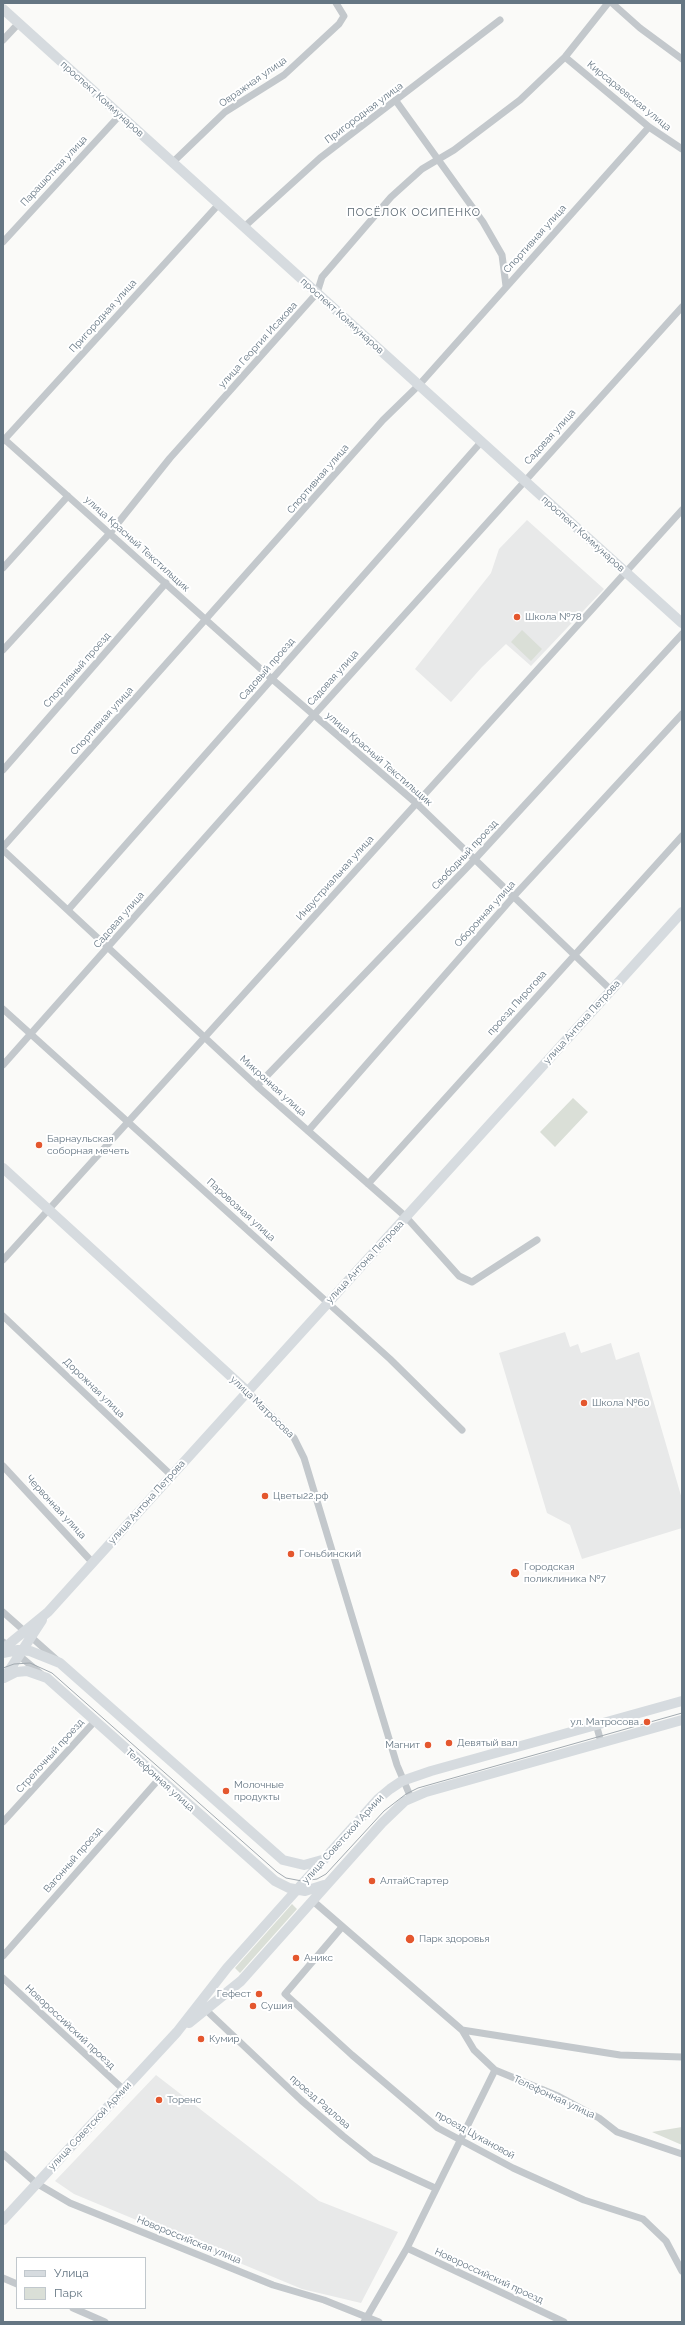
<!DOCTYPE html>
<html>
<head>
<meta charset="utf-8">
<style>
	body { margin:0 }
	#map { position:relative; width:685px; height:2325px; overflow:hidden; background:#fafaf8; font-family:Raleway,sans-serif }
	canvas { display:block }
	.frame { position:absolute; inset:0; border:4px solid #657683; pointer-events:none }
	.legend { position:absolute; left:16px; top:2257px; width:130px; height:52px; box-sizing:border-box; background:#fff; border:1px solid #c1c8cd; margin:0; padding:5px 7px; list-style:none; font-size:12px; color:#657683 }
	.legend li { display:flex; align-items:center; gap:8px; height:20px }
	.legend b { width:20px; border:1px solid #c1c8cd }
</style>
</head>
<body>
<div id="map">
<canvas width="685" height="2325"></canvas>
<div class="frame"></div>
<ul class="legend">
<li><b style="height:5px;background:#d6dbdf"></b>Улица</li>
<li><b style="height:11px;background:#dadfd7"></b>Парк</li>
</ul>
</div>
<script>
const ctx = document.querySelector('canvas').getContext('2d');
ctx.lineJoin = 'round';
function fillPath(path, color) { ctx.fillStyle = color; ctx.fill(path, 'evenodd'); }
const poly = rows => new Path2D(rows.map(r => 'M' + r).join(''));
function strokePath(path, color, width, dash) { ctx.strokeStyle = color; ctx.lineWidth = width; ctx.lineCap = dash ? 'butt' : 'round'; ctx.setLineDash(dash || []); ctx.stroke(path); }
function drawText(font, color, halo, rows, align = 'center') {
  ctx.font = font + ' Raleway,sans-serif'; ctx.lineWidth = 4; ctx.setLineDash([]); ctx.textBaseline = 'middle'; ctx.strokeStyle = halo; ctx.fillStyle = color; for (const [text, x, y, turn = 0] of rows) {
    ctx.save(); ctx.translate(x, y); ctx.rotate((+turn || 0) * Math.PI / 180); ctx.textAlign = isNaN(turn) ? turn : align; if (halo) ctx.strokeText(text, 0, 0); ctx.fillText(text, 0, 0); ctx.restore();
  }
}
const built = poly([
	[527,520,604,589,531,666,506,644,482,667,451,702,415,669,491,573,499,549],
	[565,1332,570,1347,578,1344,581,1353,611,1343,616,1360,639,1352,682,1499,682,1528,582,1559,570,1525,547,1513,499,1353],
	[156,2075,319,2201,398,2232,361,2303,302,2289,74,2194,55,2181]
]);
const green = poly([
	[522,630,542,649,531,661,511,642],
	[573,1098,588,1112,555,1147,540,1132],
	[292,1904,297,1909,240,1973,235,1968],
	[682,2127,682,2145,652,2132]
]);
const street = poly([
	[612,3,640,28,682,59],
	[3,40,18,24],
	[565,57,649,127,682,149],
	[396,101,483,222,502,255,506,286],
	[172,163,225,112,284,75,339,24,344,16,336,3],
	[244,227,320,158,500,20],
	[3,242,120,115],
	[3,438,272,679,416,803,611,990],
	[3,441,219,204],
	[3,568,68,496],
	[3,650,110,533,170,458,317,293,322,277,391,197,422,169,454,150,520,100,565,57,608,3],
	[3,770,166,583],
	[3,847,383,420,419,385,649,127],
	[3,850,257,1086,406,1217,459,1276,472,1282,537,1240],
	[68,910,482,441],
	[3,1009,390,1359,462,1430],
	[3,1065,313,716,682,307],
	[257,1086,475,859,682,634],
	[308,1131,514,896,682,714],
	[368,1184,682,836],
	[3,1260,682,510],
	[3,1316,171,1475],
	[247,1391,294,1438,304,1458,397,1765,411,1798],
	[3,1466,93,1563],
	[3,1612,57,1660],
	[3,1642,41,1674],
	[596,1724,601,1742],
	[3,1822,95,1721],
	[313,1901,462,2030,474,2050,495,2070,558,2096,599,2118,617,2132,682,2154],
	[342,1927,285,1994,352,2055,438,2128,513,2168,584,2200,643,2219,666,2241,682,2271],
	[3,1956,159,1779],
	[3,1978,124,2090],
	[206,2010,301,2100,343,2136,372,2159,435,2188],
	[462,2030,620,2055,682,2057],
	[3,2154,36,2183,70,2203,273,2285,324,2300,379,2322],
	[407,2248,564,2322],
	[3,2278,17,2284],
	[73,2308,105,2322],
	[364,2322,407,2248,495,2070]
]);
const secondary = poly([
	[3,9,682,623],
	[3,1168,247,1391],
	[3,1649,48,1612,682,912],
	[3,1653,18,1650,30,1651,60,1663,283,1860,304,1865,322,1860],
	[5,1677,42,1620],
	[4,1678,16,1672,27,1671,47,1678,275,1881,289,1888,305,1891,324,1885],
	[189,2023,241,1981,382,1823,405,1801,426,1792,682,1720],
	[3,2220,177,2032,227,1968,378,1799,390,1789,402,1781,431,1771,682,1701]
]);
const tram = poly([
	[3,1668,14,1664,30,1663,52,1673,277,1872,286,1878,302,1881,317,1879,326,1874,384,1811,406,1794,418,1788,682,1713]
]);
const markers = [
	[517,617,4,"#e4572e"],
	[39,1145,4,"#e4572e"],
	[584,1403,4,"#e4572e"],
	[265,1496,4,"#e4572e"],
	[291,1554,4,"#e4572e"],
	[515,1573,5,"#e4572e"],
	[647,1722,4,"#e4572e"],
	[449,1743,4,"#e4572e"],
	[428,1745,4,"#e4572e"],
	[226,1791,4,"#e4572e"],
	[372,1881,4,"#e4572e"],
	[410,1939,5,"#e4572e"],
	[296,1958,4,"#e4572e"],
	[259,1994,4,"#e4572e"],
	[253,2006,4,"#e4572e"],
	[201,2039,4,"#e4572e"],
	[159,2100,4,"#e4572e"]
];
const streetNames = [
	["Овражная улица",253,82,-35],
	["Кирсараевская улица",629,96,39],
	["проспект Коммунаров",102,99,42],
	["Пригородная улица",364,113,-37],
	["Парашютная улица",54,171,-47],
	["Спортивная улица",535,239,-48],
	["Пригородная улица",103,316,-48],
	["проспект Коммунаров",342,316,42],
	["улица Георгия Исакова",258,345,-48],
	["Садовая улица",550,437,-48],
	["Спортивная улица",318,479,-49],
	["проспект Коммунаров",583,534,42],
	["улица Красный Текстильщик",137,544,42],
	["Садовый проезд",267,669,-49],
	["Спортивный проезд",77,670,-49],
	["Садовая улица",333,678,-48],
	["Спортивная улица",102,721,-48],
	["улица Красный Текстильщик",379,759,41],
	["Свободный проезд",465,855,-47],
	["Индустриальная улица",335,878,-48],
	["Оборонная улица",485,914,-48],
	["Садовая улица",119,920,-49],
	["проезд Пирогова",517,1003,-48],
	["улица Антона Петрова",582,1022,-48],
	["Микронная улица",273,1086,42],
	["Паровозная улица",241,1210,42],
	["улица Антона Петрова",365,1262,-47],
	["Дорожная улица",94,1388,44],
	["улица Матросова",262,1407,44],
	["улица Антона Петрова",147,1502,-48],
	["Червонная улица",56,1507,47],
	["Стрелочный проезд",50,1756,-48],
	["Телефонная улица",160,1780,42],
	["улица Советской Армии",343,1839,-48],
	["Вагонный проезд",73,1860,-49],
	["Новороссийский проезд",70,2027,43],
	["Телефонная улица",554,2097,25],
	["проезд Радлова",320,2102,41],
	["улица Советской Армии",90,2126,-47],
	["проезд Цукановой",475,2135,29],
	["Новороссийская улица",189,2240,22],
	["Новороссийский проезд",489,2276,25]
];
const poiNames = [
	["Школа №78",525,617],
	["Барнаульская",47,1139],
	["соборная мечеть",47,1151],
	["Школа №60",592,1403],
	["Цветы22.рф",273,1496],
	["Гоньбинский",299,1554],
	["Городская",524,1567],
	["поликлиника №7",524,1579],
	["ул. Матросова",639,1722,"right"],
	["Девятый вал",457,1743],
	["Магнит",420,1745,"right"],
	["Молочные",234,1785],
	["продукты",234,1797],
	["АлтайСтартер",380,1881],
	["Парк здоровья",419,1939],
	["Аникс",304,1958],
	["Гефест",251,1994,"right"],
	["Сушия",261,2006],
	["Кумир",209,2039],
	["Торенс",167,2100]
];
const neighbourhoodNames = [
	["ПОСЁЛОК ОСИПЕНКО",414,213]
];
fillPath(built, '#e8e9e9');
fillPath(green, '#dadfd7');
strokePath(street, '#c3c8cc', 7);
strokePath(secondary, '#d6dbdf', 10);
strokePath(tram, '#a2aab0', 1);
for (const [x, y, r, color] of markers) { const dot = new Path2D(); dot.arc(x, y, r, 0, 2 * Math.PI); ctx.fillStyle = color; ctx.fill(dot); strokePath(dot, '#fff', 1.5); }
drawText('10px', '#657683', '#fff', streetNames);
drawText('10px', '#657683', '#fff', poiNames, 'left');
ctx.letterSpacing = '1px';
drawText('11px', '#57646e', '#fff', neighbourhoodNames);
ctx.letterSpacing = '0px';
</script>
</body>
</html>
